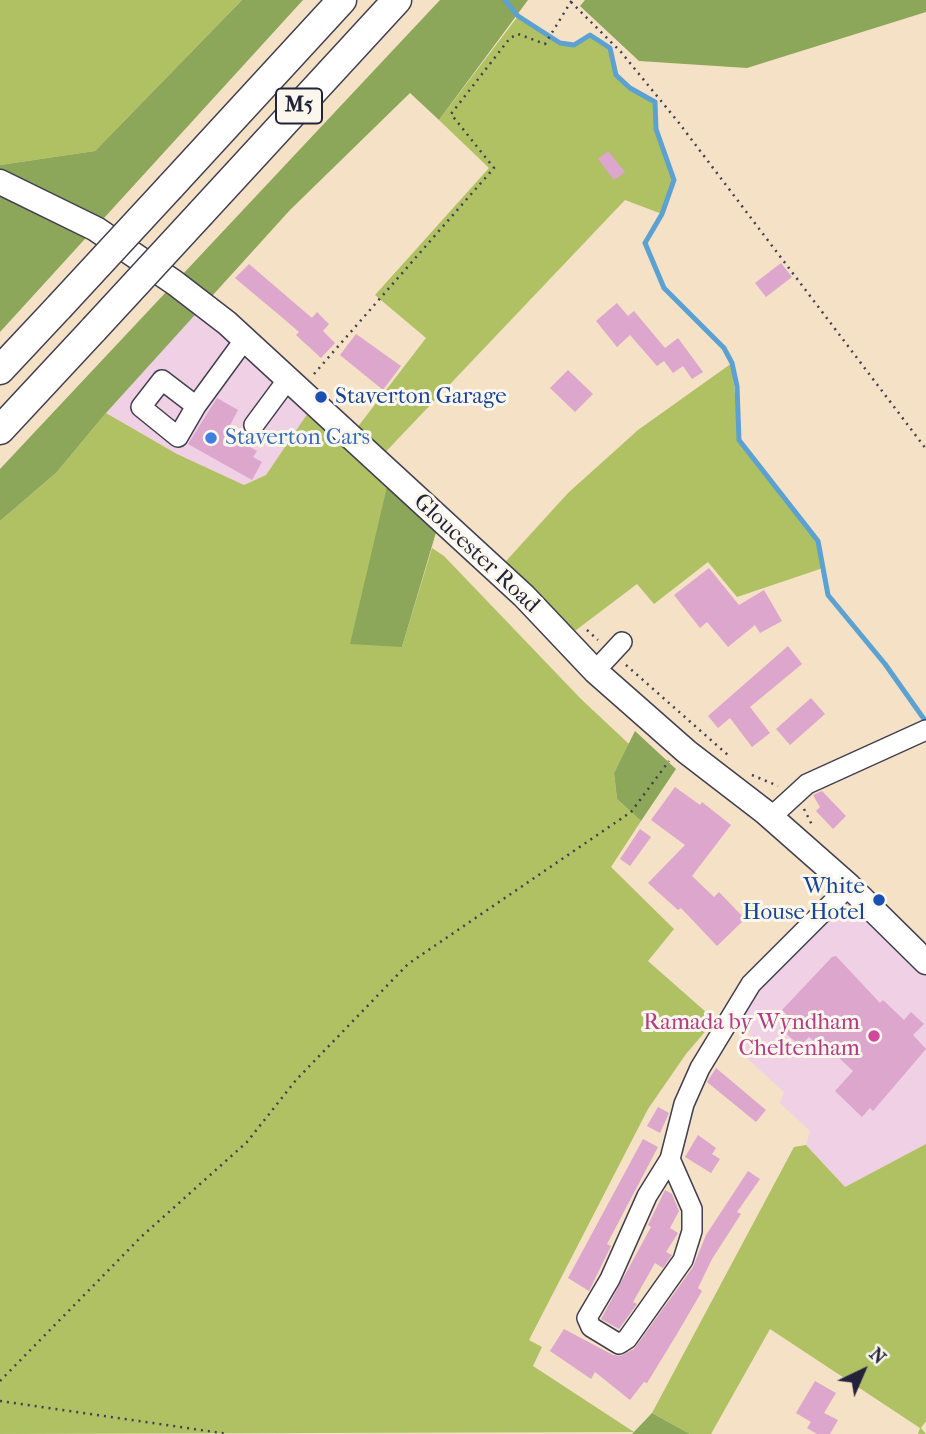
<!DOCTYPE html>
<html>
<head>
<meta charset="utf-8">
<style>
	body { margin:0 }
	#map { position:relative; width:926px; height:1434px; overflow:hidden; background:#f4e1c6; font-family:"IM FELL French Canon",serif }
	canvas { display:block }
	.north { position:absolute; left:828px; top:1336px; width:70px; height:70px; -webkit-text-stroke:5px #fbf7ec; paint-order:stroke; rotate:44deg; font-size:19px; font-weight:700; line-height:28px; text-align:center; color:#22223b }
	.north::after { content:''; display:block; margin:auto; width:24px; height:32px; background:#22223b; clip-path:polygon(50% 0,100% 100%,50% 72%,0 100%) }
</style>
</head>
<body>
<div id="map">
<canvas width="926" height="1434"></canvas>
<div class="north">N</div>
</div>
<script>
const ctx = document.querySelector('canvas').getContext('2d');
ctx.lineJoin = 'round';
function fillPath(path, color) { ctx.fillStyle = color; ctx.fill(path, 'evenodd'); }
const poly = rows => new Path2D(rows.map(r => 'M' + r).join(''));
function strokePath(path, color, width, dash) { ctx.strokeStyle = color; ctx.lineWidth = width; ctx.lineCap = dash ? 'butt' : 'round'; ctx.setLineDash(dash || []); ctx.stroke(path); }
function drawText(font, color, halo, rows, align = 'center') {
  ctx.font = font + ' "IM FELL French Canon",serif'; ctx.lineWidth = 6; ctx.setLineDash([]); ctx.textBaseline = 'middle'; ctx.strokeStyle = halo; ctx.fillStyle = color; for (const [text, x, y, turn = 0] of rows) {
    ctx.save(); ctx.translate(x, y); ctx.rotate((+turn || 0) * Math.PI / 180); ctx.textAlign = isNaN(turn) ? turn : align; if (halo) ctx.strokeText(text, 0, 0); ctx.fillText(text, 0, 0); ctx.restore();
  }
}
const built = poly([
	[204,304,314,404,266,475,244,485,177,454,106,413],
	[849,886,926,962,926,1144,845,1187,806,1145,810,1131,780,1103,784,1092,741,1053,751,1034,732,1016]
]);
const green = poly([
	[0,0,242,0,95,151,0,165],
	[518,16,560,43,574,45,590,35,610,48,617,75,630,88,655,102,656,129,674,180,662,214,625,200,377,461,390,474,402,647,432,548,444,556,581,699,629,744,614,773,617,799,641,821,611,867,674,929,648,961,715,1020,686,1054,648,1109,529,1340,542,1347,533,1366,634,1432,0,1434,0,521,56,473,106,413,177,454,244,485,266,475,314,404,350,437,426,338,375,295,489,168,439,120],
	[732,363,739,440,818,541,823,568,737,597,708,562,654,604,637,584,563,640,497,571,568,493,638,430],
	[926,1144,926,1421,921,1428,926,1434,918,1434,920,1428,770,1329,711,1434,690,1434,652,1413,794,1147,806,1145,845,1187]
]);
const forest = poly([
	[242,0,303,0,0,332,0,165,95,151],
	[440,0,528,0,439,120,410,93,290,210,106,413,56,473,0,521,0,469],
	[585,0,926,0,926,12,747,68,639,61,580,6],
	[390,474,440,519,402,647,350,644],
	[635,731,676,769,641,821,617,799,614,773],
	[652,1413,690,1434,632,1434]
]);
const stream = poly([
	[505,0,518,16,560,43,574,45,590,35,610,48,616,75,630,88,655,102,656,129,674,180,662,214,645,243,664,288,724,348,732,363,737,386,739,440,818,541,828,595,885,664,924,719]
]);
const building = poly([
	[608,151,625,172,614,180,598,159],
	[781,263,792,277,766,297,755,283],
	[249,264,312,318,317,312,329,324,323,331,335,343,321,358,296,335,299,332,284,319,235,278],
	[617,303,628,316,634,311,665,348,678,338,703,372,692,379,683,366,673,373,664,361,657,366,630,335,617,347,596,321],
	[356,334,401,366,383,390,340,355],
	[568,370,593,394,575,412,550,388],
	[217,398,238,410,226,433,257,451,253,457,262,462,252,480,188,444],
	[709,568,739,605,764,590,782,621,760,633,755,625,728,647,707,622,700,628,674,595],
	[788,646,802,664,750,707,770,733,752,747,730,718,718,728,708,716],
	[811,698,825,714,790,745,776,729],
	[675,787,700,805,702,802,731,825,692,876,714,897,719,892,745,919,717,946,681,908,678,910,648,883,685,845,651,820],
	[822,791,846,816,833,829,816,811,820,807,813,795],
	[640,829,651,837,630,866,620,859],
	[836,956,880,1003,883,1000,904,1020,911,1012,924,1024,913,1035,926,1049,873,1111,870,1108,862,1117,835,1091,853,1071,821,1041,818,1045,809,1037,800,1046,780,1028,790,1018,782,1010,832,957],
	[716,1068,766,1110,756,1122,707,1082],
	[658,1107,669,1113,660,1133,647,1126],
	[698,1135,716,1148,712,1154,720,1159,711,1173,685,1157],
	[643,1139,658,1147,607,1244,611,1246,589,1291,568,1278],
	[748,1171,760,1179,737,1212,741,1214,712,1259,698,1288,702,1291,677,1334,647,1383,644,1382,630,1400,595,1372,591,1379,550,1351,564,1329,613,1355,620,1356,634,1349,693,1267,706,1235],
	[665,1190,672,1194,679,1211,670,1228,678,1233,666,1252,672,1255,663,1268,655,1263,633,1302,637,1304,619,1329,601,1319,651,1227,648,1225],
	[815,1381,836,1393,824,1413,838,1420,830,1434,817,1434,807,1428,811,1422,796,1413]
]);
const path = poly([
	[571,2,621,52,679,123,926,449],
	[314,374,494,168,451,114,510,38,518,34,545,44,572,0],
	[587,630,598,640],
	[626,665,729,756],
	[752,775,778,786],
	[804,809,812,825],
	[0,1381,141,1237,247,1142,296,1080,408,964,631,812,669,761],
	[0,1401,228,1434]
]);
const minor = poly([
	[196,406,162,380,141,407,178,437,196,406,245,339],
	[254,425,288,379],
	[595,671,622,642],
	[771,817,807,784,926,730],
	[670,1159,692,1209,692,1231,683,1260,627,1339,619,1344,591,1327,587,1318,610,1279,647,1196,670,1159,684,1104,700,1068,751,984,849,886]
]);
const major = poly([
	[0,182,96,229,175,283,227,323,524,596,595,671,687,752,765,812,849,886,926,962]
]);
const highway = poly([
	[170,187,342,0],
	[201,213,397,0],
	[0,370,59,307],
	[0,430,94,329]
]);
const highwayBridge = poly([
	[59,307,170,187],
	[94,329,201,213]
]);
const markers = [
	[321,397,7,"#1a4fb4"],
	[211,438,7,"#3f7fe0"],
	[879,900,7,"#1a4fb4"],
	[874,1036,7,"#d1479c"]
];
const shields = [
	[299,106,46]
];
const shieldNames = [
	["M5",299,106]
];
const transitNames = [
	["Staverton Garage",335,397],
	["White",865,887,"right"],
	["House Hotel",865,913,"right"]
];
const shopNames = [
	["Staverton Cars",225,438]
];
const streetNames = [
	["Gloucester Road",476,554,43]
];
const hotelNames = [
	["Ramada by Wyndham",860,1023],
	["Cheltenham",860,1049]
];
fillPath(built, '#f0d0e4');
fillPath(green, '#b0c164');
fillPath(forest, '#8ca75a');
strokePath(stream, '#5ba1d1', 5);
fillPath(building, '#dca6cd');
strokePath(minor, '#423f50', 22);
strokePath(major, '#423f50', 27);
strokePath(highway, '#423f50', 31);
strokePath(path, '#423f50', 2.5, [2, 5]);
strokePath(minor, '#fff', 19);
strokePath(major, '#fff', 24);
strokePath(highway, '#fff', 28);
strokePath(highwayBridge, '#423f50', 31, []);
strokePath(highwayBridge, '#fff', 28);
for (const [x, y, r, color] of markers) { const dot = new Path2D(); dot.arc(x, y, r, 0, 2 * Math.PI); ctx.fillStyle = color; ctx.fill(dot); strokePath(dot, '#fbf7ec', 2.5); }
for (const [x, y, w] of shields) { const box = new Path2D(); box.roundRect(x - w / 2, y - 17.5, w, 35, 5); ctx.fillStyle = '#fbf7ec'; ctx.fill(box); strokePath(box, '#22223b', 2); }
drawText('bold 21px', '#22223b', null, shieldNames);
drawText('23px', '#164399', '#fbf7ec', transitNames, 'left');
drawText('23px', '#366cbe', '#fbf7ec', shopNames, 'left');
drawText('23px', '#22223b', '#fbf7ec', streetNames);
drawText('23px', '#b23c85', '#fbf7ec', hotelNames, 'right');
</script>
</body>
</html>
